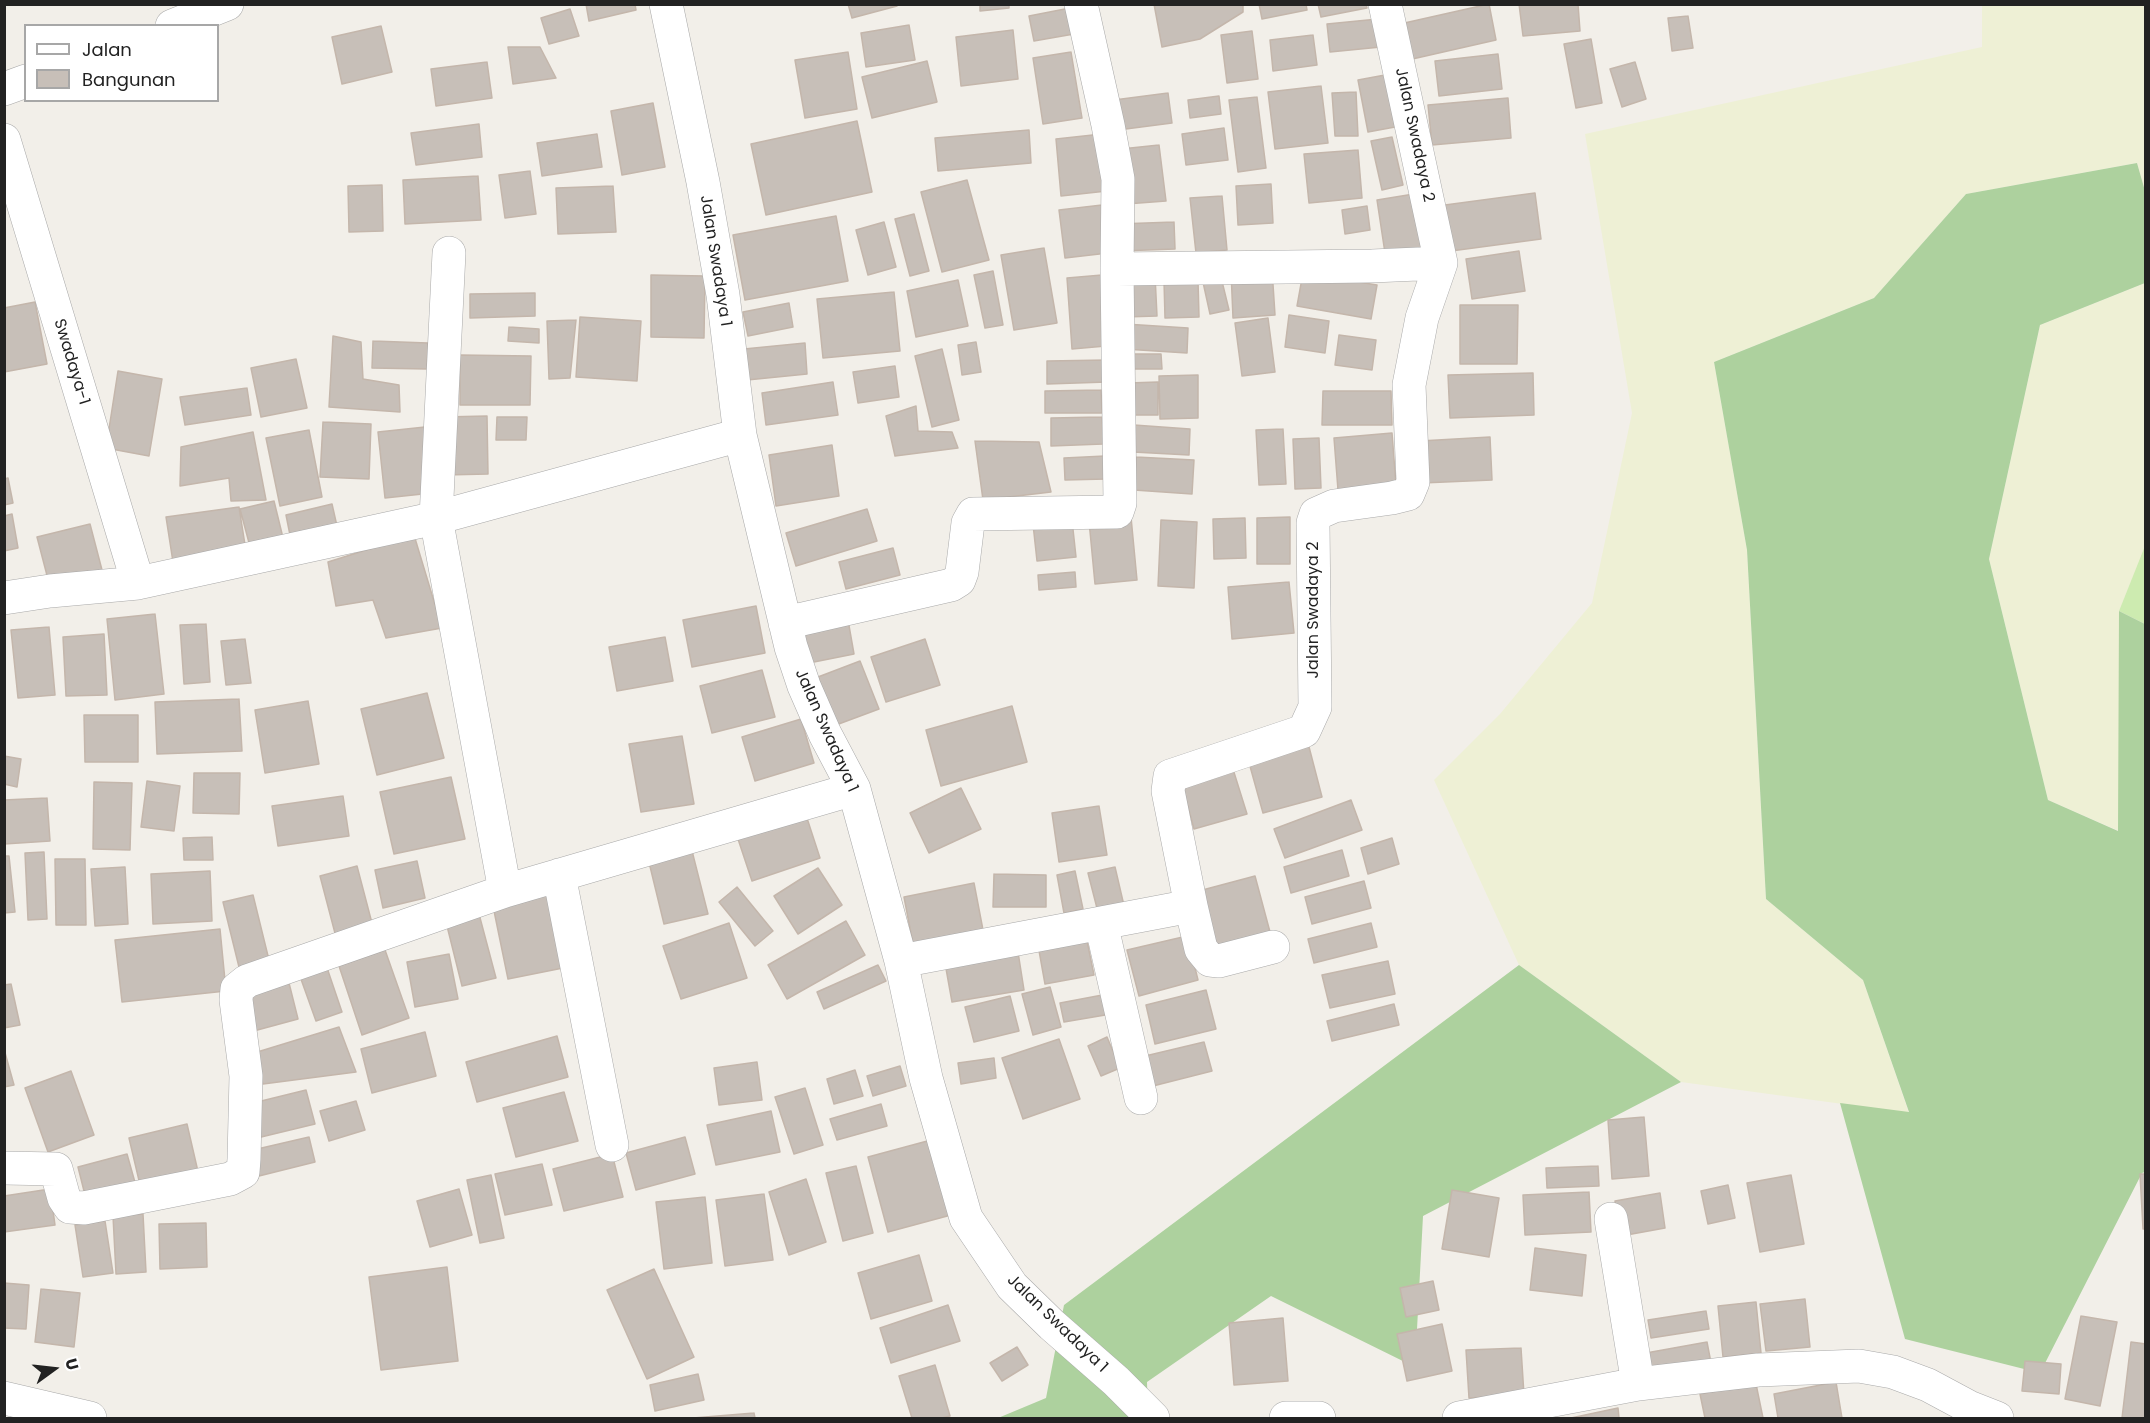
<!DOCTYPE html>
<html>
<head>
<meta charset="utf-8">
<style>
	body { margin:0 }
	#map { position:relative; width:2150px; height:1423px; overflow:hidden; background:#f2efe9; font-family:Poppins,sans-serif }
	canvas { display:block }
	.frame { position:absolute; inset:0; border:6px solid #222; pointer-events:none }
	.legend { position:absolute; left:24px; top:24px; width:195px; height:78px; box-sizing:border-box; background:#fff; border:2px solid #a7a7a7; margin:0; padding:8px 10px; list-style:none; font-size:18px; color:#222 }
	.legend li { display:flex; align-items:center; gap:12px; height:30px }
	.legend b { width:30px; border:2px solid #a7a7a7 }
	.north { position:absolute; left:24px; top:1339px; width:60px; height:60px; -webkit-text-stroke:4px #fff; paint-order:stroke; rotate:75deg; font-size:16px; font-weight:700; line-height:24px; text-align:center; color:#222 }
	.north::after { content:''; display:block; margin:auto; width:21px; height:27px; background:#222; clip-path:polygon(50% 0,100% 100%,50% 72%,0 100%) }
</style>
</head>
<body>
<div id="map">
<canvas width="2150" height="1423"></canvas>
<div class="frame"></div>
<ul class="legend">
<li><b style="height:8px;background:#fff"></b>Jalan</li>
<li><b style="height:16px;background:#c7bfb8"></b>Bangunan</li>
</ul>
<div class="north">U</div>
</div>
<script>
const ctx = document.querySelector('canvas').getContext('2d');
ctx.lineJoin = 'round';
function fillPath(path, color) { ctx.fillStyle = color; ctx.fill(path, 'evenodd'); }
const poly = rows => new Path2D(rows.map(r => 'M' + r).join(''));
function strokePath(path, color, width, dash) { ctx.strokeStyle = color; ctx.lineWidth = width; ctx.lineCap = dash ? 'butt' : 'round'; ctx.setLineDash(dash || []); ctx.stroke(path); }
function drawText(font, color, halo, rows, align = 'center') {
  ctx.font = font + ' Poppins,sans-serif'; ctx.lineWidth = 6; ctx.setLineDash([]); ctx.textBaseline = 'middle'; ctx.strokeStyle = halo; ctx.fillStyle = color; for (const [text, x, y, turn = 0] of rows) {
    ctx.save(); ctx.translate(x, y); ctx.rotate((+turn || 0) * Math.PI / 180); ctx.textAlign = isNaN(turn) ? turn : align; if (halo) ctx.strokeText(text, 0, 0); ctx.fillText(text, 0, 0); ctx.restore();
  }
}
const farmland = poly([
	[1982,5,2145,5,2145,191,2137,163,1966,194,1874,298,1714,362,1747,550,1766,899,1863,980,1909,1113,1681,1082,1519,965,1434,780,1500,714,1592,603,1632,413,1585,134,1982,47],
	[2145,283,2146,546,2119,611,2119,831,2048,800,1989,559,2040,325]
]);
const grass = poly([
	[2145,546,2145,624,2119,611]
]);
const forest = poly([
	[2137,163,2145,191,2145,283,2040,325,1989,559,2048,800,2118,831,2119,611,2145,624,2145,1172,2142,1173,2040,1373,1905,1339,1840,1103,1909,1112,1863,980,1766,899,1747,550,1714,362,1874,298,1966,194],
	[1519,965,1681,1082,1423,1216,1415,1367,1271,1296,1147,1382,1148,1418,998,1418,1046,1398,1064,1305]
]);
const building = poly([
	[586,4,635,4,636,10,589,21,586,4],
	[848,4,897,4,897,6,852,18,848,4],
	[980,4,1009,4,1009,8,980,11,980,4],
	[1154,4,1243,4,1243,12,1200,39,1162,47,1154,4],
	[1259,4,1306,4,1307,10,1262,19,1259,4],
	[1318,4,1366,4,1367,8,1321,17,1318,4],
	[1489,4,1496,40,1408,60,1400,24,1489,4],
	[1519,4,1578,4,1580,31,1523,36,1519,4],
	[1070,8,1074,34,1034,41,1029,16,1070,8],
	[570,9,579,36,549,44,541,18,570,9],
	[1688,16,1693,48,1672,51,1668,18,1688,16],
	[1378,19,1381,47,1330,52,1327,24,1378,19],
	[909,25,915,60,866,67,861,33,909,25],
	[381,26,392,72,342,84,332,37,381,26],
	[1013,30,1018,79,961,86,956,37,1013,30],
	[1252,31,1258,79,1227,83,1221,35,1252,31],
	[1313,35,1317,65,1273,71,1270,40,1313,35],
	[1591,39,1602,103,1576,108,1564,44,1591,39],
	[508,47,540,47,556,78,513,84,508,47],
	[848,52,857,109,805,118,795,60,848,52],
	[1071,52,1082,118,1043,124,1033,58,1071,52],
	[1498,54,1502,89,1439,96,1435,61,1498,54],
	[927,61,937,102,872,118,862,77,927,61],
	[487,62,492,98,436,106,431,69,487,62],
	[1635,62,1646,99,1622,107,1610,69,1635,62],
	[1385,75,1395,127,1368,132,1358,80,1385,75],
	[1321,86,1328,143,1275,149,1268,92,1321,86],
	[1356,92,1358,136,1335,136,1332,93,1356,92],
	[1168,93,1172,123,1118,130,1114,100,1168,93],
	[1219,96,1221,114,1190,118,1188,100,1219,96],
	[1257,97,1266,168,1238,172,1229,100,1257,97],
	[1508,98,1511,138,1432,145,1428,105,1508,98],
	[653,103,665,167,622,175,611,111,653,103],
	[857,121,872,192,766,215,751,144,857,121],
	[479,124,482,157,416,165,411,133,479,124],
	[1224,128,1228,160,1186,165,1182,134,1224,128],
	[1029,130,1031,163,938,171,935,138,1029,130],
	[597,134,602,167,542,176,537,143,597,134],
	[1102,134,1107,191,1061,196,1056,139,1102,134],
	[1392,137,1403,185,1382,190,1371,141,1392,137],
	[1159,145,1166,201,1126,204,1121,149,1159,145],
	[1358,150,1362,198,1309,203,1304,154,1358,150],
	[530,171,536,214,505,218,499,175,530,171],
	[478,176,481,220,405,224,403,180,478,176],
	[967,180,989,260,942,272,921,192,967,180],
	[1271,184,1273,223,1238,225,1236,186,1271,184],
	[382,185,383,231,349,232,348,186,382,185],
	[613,186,616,232,558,234,556,188,613,186],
	[1420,193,1428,247,1385,253,1377,200,1420,193],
	[1535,193,1541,239,1451,251,1445,205,1535,193],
	[1222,196,1227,250,1196,253,1190,198,1222,196],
	[1102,205,1108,253,1065,258,1059,210,1102,205],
	[1367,206,1370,230,1345,234,1342,210,1367,206],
	[914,214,929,271,910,276,895,219,914,214],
	[836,216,848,281,745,300,733,235,836,216],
	[884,222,896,267,868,275,856,230,884,222],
	[1174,222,1175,249,1119,251,1118,224,1174,222],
	[1044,248,1057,323,1014,330,1001,255,1044,248],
	[1519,251,1525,291,1472,299,1466,259,1519,251],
	[1219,269,1229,310,1210,314,1201,273,1219,269],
	[1272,269,1275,315,1233,318,1231,271,1272,269],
	[993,271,1003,325,985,328,974,275,993,271],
	[1303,273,1377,285,1371,319,1297,306,1303,273],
	[651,275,705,276,704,338,651,337,651,275],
	[1102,275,1106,346,1072,349,1067,278,1102,275],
	[1122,275,1155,275,1157,316,1124,317,1122,275],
	[958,280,968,326,916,337,907,291,958,280],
	[1198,280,1199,317,1165,318,1164,281,1198,280],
	[894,292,900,351,823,358,817,299,894,292],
	[535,293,535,316,470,318,470,294,535,293],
	[35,302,47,364,4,372,4,308,35,302],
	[789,303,793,327,748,336,743,312,789,303],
	[1460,305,1518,305,1517,364,1460,364,1460,305],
	[1289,315,1329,321,1325,353,1285,347,1289,315],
	[580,317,641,321,637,381,576,377,580,317],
	[1268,318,1275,372,1242,376,1235,323,1268,318],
	[576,320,570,378,549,379,547,321,576,320],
	[1125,324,1188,328,1187,353,1124,349,1125,324],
	[509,327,539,329,539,343,508,341,509,327],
	[1339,335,1376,340,1372,370,1335,365,1339,335],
	[333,336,361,342,363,379,399,385,400,412,329,407,333,336],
	[373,341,428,343,427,369,372,368,373,341],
	[976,342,981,372,962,375,958,345,976,342],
	[805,343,807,374,737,381,734,350,805,343],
	[942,349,959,420,932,427,915,356,942,349],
	[1127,354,1161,354,1162,369,1127,369,1127,354],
	[460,355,531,356,530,405,460,405,460,355],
	[296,359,307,408,261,417,251,368,296,359],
	[1107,360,1107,382,1047,384,1047,361,1107,360],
	[895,366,899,397,858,403,853,372,895,366],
	[118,371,162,379,149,456,106,448,118,371],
	[1533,373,1534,415,1450,418,1448,375,1533,373],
	[1198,375,1198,418,1160,419,1159,376,1198,375],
	[833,382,838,415,766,425,762,393,833,382],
	[1158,382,1158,415,1128,415,1128,383,1158,382],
	[247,388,251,415,185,425,180,397,247,388],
	[1101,390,1102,413,1045,413,1045,391,1101,390],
	[1323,391,1391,391,1392,425,1322,425,1323,391],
	[916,406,918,431,952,432,958,448,895,456,886,416,916,406],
	[487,416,488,474,444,475,443,417,487,416],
	[497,417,527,417,526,440,496,440,497,417],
	[1102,417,1103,444,1051,446,1051,418,1102,417],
	[323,422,371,424,369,479,320,477,323,422],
	[1134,425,1190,429,1189,455,1133,452,1134,425],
	[425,427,432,493,385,498,378,432,425,427],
	[1283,429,1286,484,1259,485,1256,430,1283,429],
	[309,430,322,497,280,506,266,438,309,430],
	[253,432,266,500,231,501,229,478,180,486,181,447,253,432],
	[1392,433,1396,485,1338,490,1334,438,1392,433],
	[1490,437,1492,480,1422,483,1420,441,1490,437],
	[1319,438,1321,488,1295,489,1293,439,1319,438],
	[975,441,1039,442,1051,492,983,500,975,441],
	[832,445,839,496,776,506,769,455,832,445],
	[1105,456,1106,479,1065,480,1064,458,1105,456],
	[1136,457,1194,460,1192,494,1134,490,1136,457],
	[8,478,13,503,4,505,4,479,8,478],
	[274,501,285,546,252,554,240,509,274,501],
	[332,504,339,535,292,545,286,515,332,504],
	[239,507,246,551,173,562,166,517,239,507],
	[867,509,877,541,796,566,786,533,867,509],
	[12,514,18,548,4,551,4,516,12,514],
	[1131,517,1137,580,1095,584,1089,521,1131,517],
	[1290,517,1290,564,1257,564,1257,518,1290,517],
	[1245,518,1246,558,1214,559,1213,519,1245,518],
	[1072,520,1076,557,1037,561,1033,524,1072,520],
	[1161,520,1197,522,1194,588,1158,586,1161,520],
	[90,524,102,570,49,583,37,537,90,524],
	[414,535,442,628,386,638,373,600,336,606,328,562,414,535],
	[893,548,900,575,846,589,839,562,893,548],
	[1075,572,1076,587,1039,590,1038,575,1075,572],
	[1289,582,1294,633,1232,639,1228,587,1289,582],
	[756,606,765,653,692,667,683,620,756,606],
	[155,614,164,694,115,700,107,619,155,614],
	[848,620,854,654,809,663,803,630,848,620],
	[206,624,210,682,184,684,180,625,206,624],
	[49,627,55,695,18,698,11,630,49,627],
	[104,634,107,695,66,696,63,637,104,634],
	[665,637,673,681,617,691,609,647,665,637],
	[245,639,251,683,226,685,221,641,245,639],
	[925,639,940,685,886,702,871,657,925,639],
	[860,661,879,709,836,725,818,677,860,661],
	[762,670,775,717,712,733,700,686,762,670],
	[427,693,444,758,377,775,361,709,427,693],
	[239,699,242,751,157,754,155,702,239,699],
	[308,701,319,764,265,773,255,710,308,701],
	[1012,706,1027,762,941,786,926,730,1012,706],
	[84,715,138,715,138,762,85,762,84,715],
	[801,719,814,763,755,781,742,737,801,719],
	[682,736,694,804,641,812,629,744,682,736],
	[1308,743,1322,797,1263,813,1248,759,1308,743],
	[4,756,21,759,17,787,4,784,4,756],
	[1232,766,1247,814,1194,829,1181,781,1232,766],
	[194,773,240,773,239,814,193,813,194,773],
	[451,777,465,839,394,854,380,792,451,777],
	[147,781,180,786,174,831,141,827,147,781],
	[94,782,132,783,130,850,93,849,94,782],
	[961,788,981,829,929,853,910,813,961,788],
	[343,796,349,836,278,846,272,806,343,796],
	[47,798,50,841,4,844,4,800,47,798],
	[1351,800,1362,830,1285,858,1274,829,1351,800],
	[1099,806,1107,855,1059,862,1052,813,1099,806],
	[804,809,820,858,752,881,736,833,804,809],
	[212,837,213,860,184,860,183,838,212,837],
	[1392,838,1399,864,1368,874,1361,848,1392,838],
	[690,843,708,914,664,924,647,854,690,843],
	[1342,850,1349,876,1291,893,1284,867,1342,850],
	[44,852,47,919,28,920,25,853,44,852],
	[4,856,9,856,15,912,4,913,4,856],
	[55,859,85,859,86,925,56,925,55,859],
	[417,861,425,898,383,908,375,870,417,861],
	[357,866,373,927,336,937,320,876,357,866],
	[125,867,128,924,95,926,91,869,125,867],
	[1115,867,1125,910,1099,916,1088,873,1115,867],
	[818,868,842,905,798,934,774,896,818,868],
	[210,871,212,921,153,924,151,874,210,871],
	[1075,871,1083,909,1064,913,1057,875,1075,871],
	[994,874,1046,875,1046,907,993,907,994,874],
	[1255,876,1270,932,1210,948,1195,892,1255,876],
	[1364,881,1371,908,1312,924,1305,897,1364,881],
	[974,883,983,930,913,944,904,897,974,883],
	[737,887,773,931,755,946,719,902,737,887],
	[253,895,269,960,239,967,223,902,253,895],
	[547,895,563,968,508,979,493,906,547,895],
	[479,914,496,978,462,986,446,922,479,914],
	[846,921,865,955,787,999,768,965,846,921],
	[729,923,747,978,681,999,663,946,729,923],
	[1371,923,1377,947,1314,963,1308,939,1371,923],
	[220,929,226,991,122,1002,115,940,220,929],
	[1086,936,1094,975,1045,984,1038,945,1086,936],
	[1187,936,1198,980,1139,996,1127,950,1187,936],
	[385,950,409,1018,362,1035,339,966,385,950],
	[1018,952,1024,990,952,1002,945,963,1018,952],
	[449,954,458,999,415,1007,407,962,449,954],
	[324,959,342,1012,316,1021,297,968,324,959],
	[1388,961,1395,994,1330,1008,1322,975,1388,961],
	[878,965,886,981,824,1009,817,992,878,965],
	[289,983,298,1019,250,1032,240,996,289,983],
	[11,984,20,1025,4,1028,4,985,11,984],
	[1050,987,1061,1027,1033,1035,1022,994,1050,987],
	[1206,990,1216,1029,1155,1044,1146,1005,1206,990],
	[1113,993,1117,1013,1064,1022,1060,1003,1113,993],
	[1010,996,1019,1031,974,1042,965,1007,1010,996],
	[1394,1004,1399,1025,1332,1041,1327,1021,1394,1004],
	[339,1027,356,1072,263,1084,254,1053,339,1027],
	[425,1032,436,1076,372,1093,361,1049,425,1032],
	[557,1036,568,1077,477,1102,466,1062,557,1036],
	[1107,1037,1120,1068,1101,1076,1088,1046,1107,1037],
	[1059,1039,1080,1099,1023,1119,1002,1058,1059,1039],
	[1204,1042,1212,1071,1149,1087,1141,1057,1204,1042],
	[4,1049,14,1085,4,1087,4,1049],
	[994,1058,996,1078,961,1084,958,1063,994,1058],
	[757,1062,762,1100,719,1105,714,1068,757,1062],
	[900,1066,906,1086,873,1096,867,1076,900,1066],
	[855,1070,863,1096,834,1104,827,1079,855,1070],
	[71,1071,94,1135,48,1152,25,1088,71,1071],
	[805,1088,823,1145,794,1154,775,1097,805,1088],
	[306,1090,315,1124,257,1138,249,1104,306,1090],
	[564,1092,578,1141,516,1157,503,1108,564,1092],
	[356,1101,365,1130,329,1141,320,1111,356,1101],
	[881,1104,887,1126,837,1140,830,1119,881,1104],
	[771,1111,780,1152,716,1165,707,1125,771,1111],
	[1644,1117,1649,1176,1612,1179,1608,1120,1644,1117],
	[187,1124,199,1176,141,1189,129,1138,187,1124],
	[309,1137,315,1162,259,1176,253,1150,309,1137],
	[685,1137,695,1174,636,1190,626,1153,685,1137],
	[931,1140,951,1215,888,1232,868,1157,931,1140],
	[127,1154,136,1186,86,1199,78,1167,127,1154],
	[612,1154,623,1197,564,1211,553,1169,612,1154],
	[542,1164,552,1205,505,1215,495,1174,542,1164],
	[856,1166,873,1233,843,1241,826,1173,856,1166],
	[1598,1166,1599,1186,1547,1188,1546,1168,1598,1166],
	[2140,1174,2146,1174,2146,1229,2143,1229,2140,1174],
	[491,1175,504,1238,480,1243,467,1180,491,1175],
	[1791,1175,1804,1244,1760,1252,1747,1183,1791,1175],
	[806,1179,826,1242,789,1255,769,1192,806,1179],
	[1728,1185,1735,1218,1708,1224,1701,1191,1728,1185],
	[50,1189,55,1225,4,1232,4,1196,50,1189],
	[459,1189,472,1235,430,1247,417,1201,459,1189],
	[1452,1190,1499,1198,1489,1257,1442,1249,1452,1190],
	[1589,1192,1591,1232,1525,1235,1523,1195,1589,1192],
	[1660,1193,1665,1228,1621,1236,1615,1201,1660,1193],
	[764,1194,773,1260,725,1266,716,1200,764,1194],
	[705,1197,712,1263,664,1269,656,1202,705,1197],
	[143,1214,146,1272,116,1274,113,1216,143,1214],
	[105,1221,113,1273,83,1277,75,1225,105,1221],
	[206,1223,207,1267,160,1269,159,1224,206,1223],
	[1535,1248,1586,1255,1582,1296,1530,1290,1535,1248],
	[919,1255,932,1301,871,1319,858,1273,919,1255],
	[447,1267,458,1361,381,1370,369,1277,447,1267],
	[654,1269,694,1357,647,1379,607,1290,654,1269],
	[1433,1281,1439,1310,1406,1317,1400,1288,1433,1281],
	[4,1283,29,1285,26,1329,4,1328,4,1283],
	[41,1289,80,1293,74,1347,35,1342,41,1289],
	[1805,1299,1810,1347,1766,1351,1760,1304,1805,1299],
	[1756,1302,1761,1353,1723,1357,1718,1306,1756,1302],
	[948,1305,960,1341,891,1363,880,1328,948,1305],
	[1706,1311,1709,1329,1651,1338,1648,1320,1706,1311],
	[2081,1316,2117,1322,2100,1406,2065,1399,2081,1316],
	[1283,1318,1288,1381,1234,1385,1229,1323,1283,1318],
	[1442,1324,1452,1371,1407,1381,1397,1334,1442,1324],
	[1707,1342,1712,1368,1650,1378,1646,1353,1707,1342],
	[2131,1342,2146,1344,2146,1418,2122,1418,2131,1342],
	[1017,1347,1028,1365,1002,1381,990,1363,1017,1347],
	[1521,1348,1524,1395,1469,1398,1466,1350,1521,1348],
	[2025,1361,2061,1364,2059,1394,2022,1391,2025,1361],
	[935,1365,950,1416,942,1418,912,1418,899,1376,935,1365],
	[698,1374,704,1400,655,1411,650,1385,698,1374],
	[1836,1382,1842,1418,1778,1418,1774,1394,1836,1382],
	[1756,1384,1763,1418,1705,1418,1700,1394,1756,1384],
	[1618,1408,1619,1418,1571,1418,1618,1408],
	[754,1413,755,1418,693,1418,754,1413]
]);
const minor = poly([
	[666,4,703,182,723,295,740,435,791,647,804,686,825,734,854,789,901,961,926,1078,966,1218,1012,1286,1052,1325,1116,1381,1153,1418],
	[1081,4,1108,125,1118,179,1117,269],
	[172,26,227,4],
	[4,89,26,81],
	[4,140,138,583],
	[449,253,436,518,505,891],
	[4,598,50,591,138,583,436,518,740,435],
	[785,623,951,585,959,580,962,572,968,523,973,514,1117,512,1120,503,1117,269,1372,266,1441,263],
	[559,875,612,1145],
	[1191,906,1201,949,1210,960,1219,961,1273,947],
	[1101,923,1141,1098],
	[901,961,1191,906,1168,791,1170,776,1304,731,1315,707,1313,523,1316,514,1334,506,1392,498,1408,494,1413,482,1409,385,1422,318,1441,263,1385,4],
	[4,1168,56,1169,64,1198,70,1207,84,1208,230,1179,243,1172,244,1159,246,1076,236,1000,237,989,247,981,505,891,854,789],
	[1611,1219,1638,1384],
	[4,1398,90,1418],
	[1286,1418,1319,1418],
	[1459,1418,1638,1384,1758,1370,1859,1366,1893,1372,1928,1385,1969,1407,1997,1418]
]);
const streetNames = [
	["Jalan Swadaya 2",1414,135,78],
	["Jalan Swadaya 1",715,261,81],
	["Swadaya-1",71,362,73],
	["Jalan Swadaya 2",1314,610,-90],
	["Jalan Swadaya 1",826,731,66],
	["Jalan Swadaya 1",1057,1324,44]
];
fillPath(farmland, '#eef0d5');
fillPath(grass, '#cdebb0');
fillPath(forest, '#add19e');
fillPath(building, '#c7bfb8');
strokePath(building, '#c4b6ab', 1.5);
strokePath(minor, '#a9a9a9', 34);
strokePath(minor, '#fff', 33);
drawText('16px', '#222', '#fff', streetNames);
</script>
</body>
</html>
